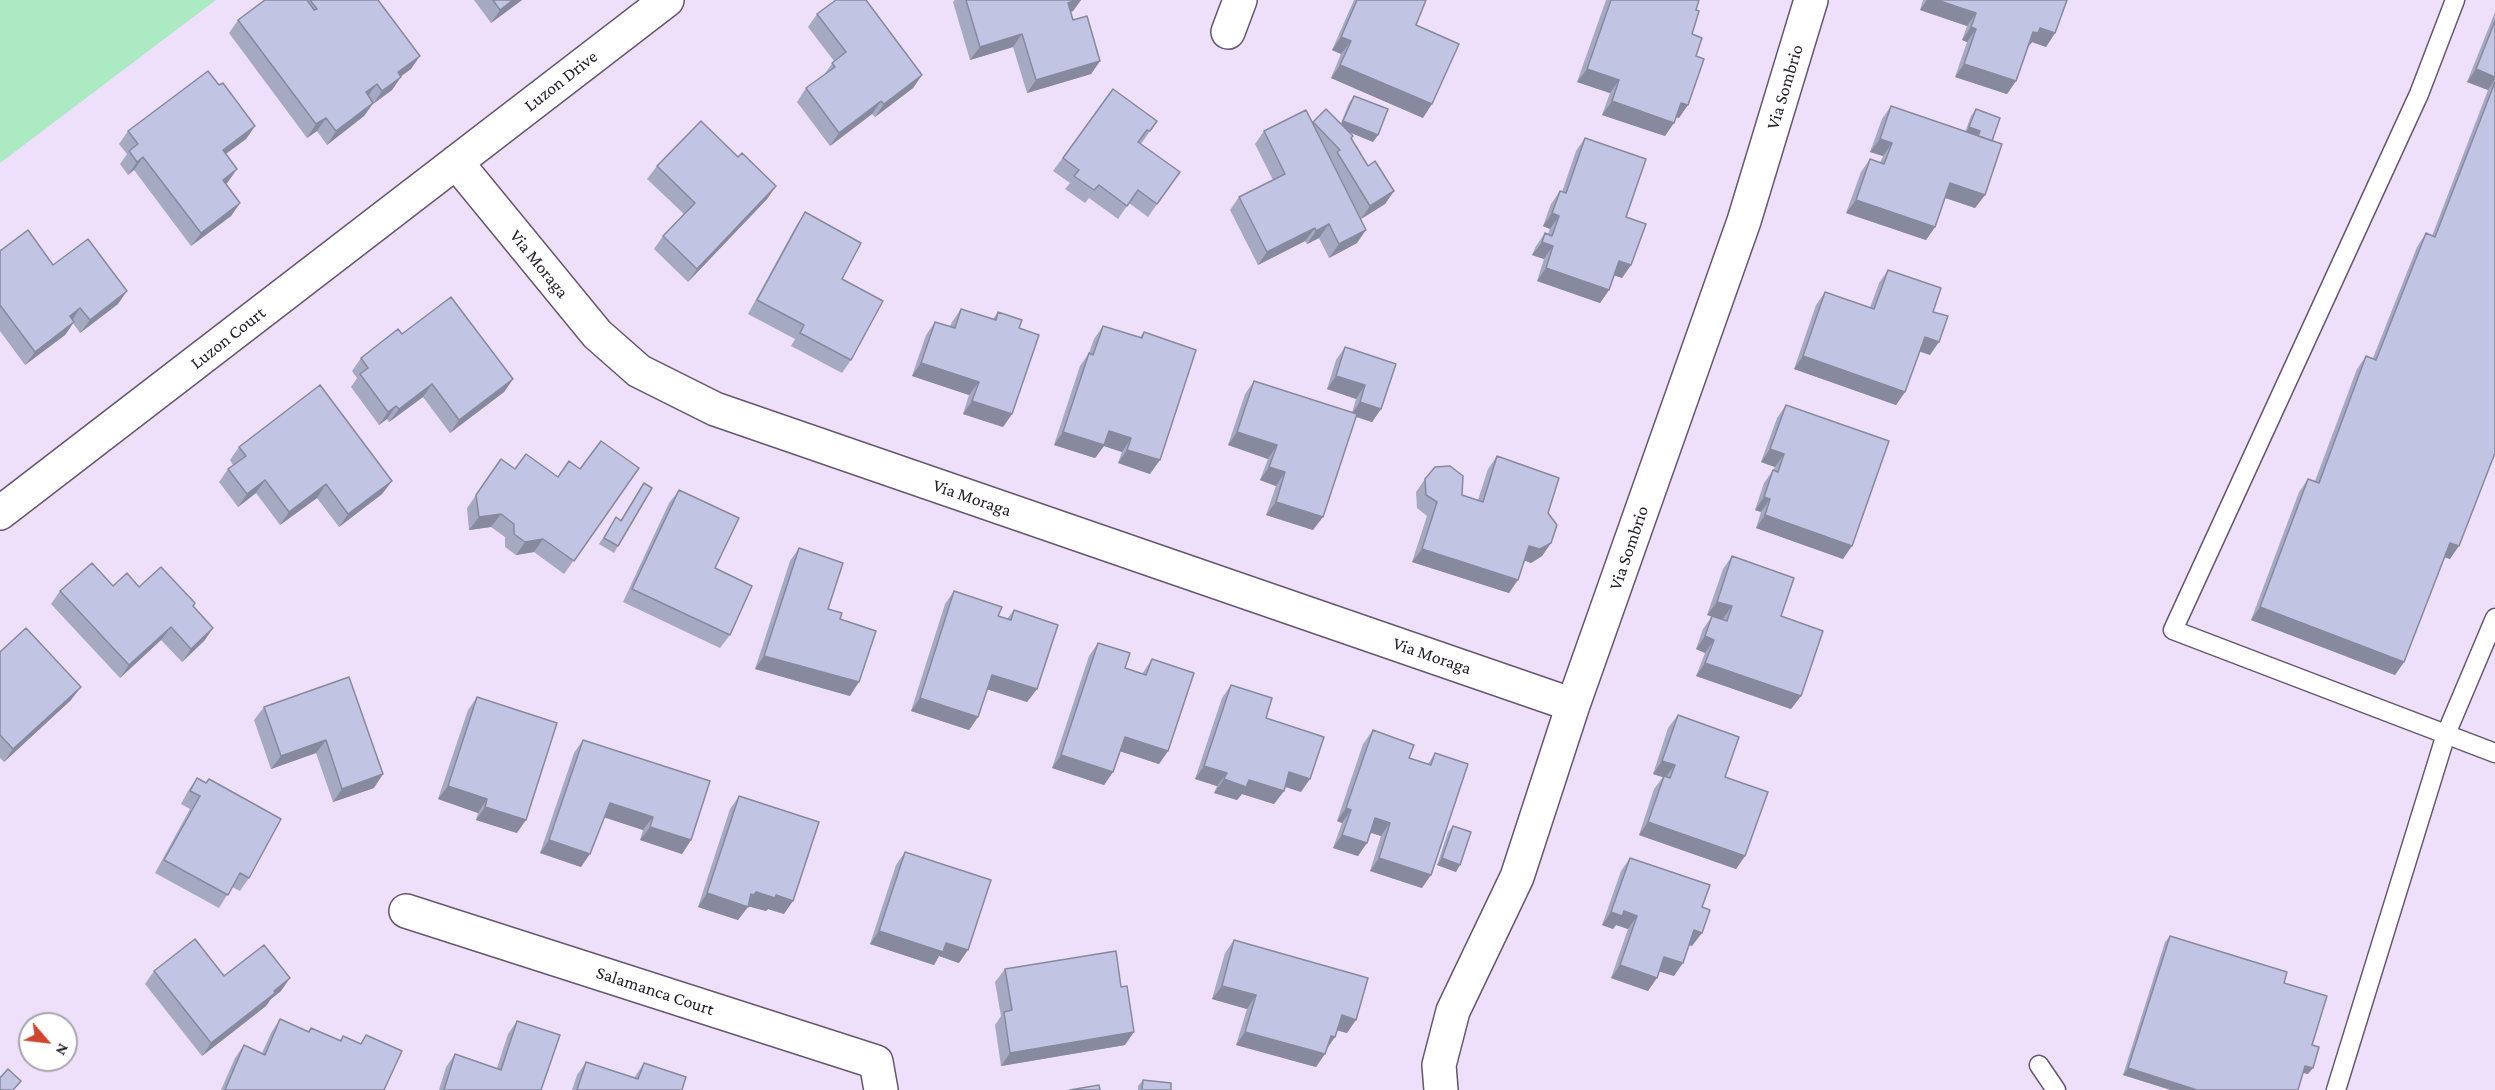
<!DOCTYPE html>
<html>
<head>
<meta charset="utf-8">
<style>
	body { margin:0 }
	#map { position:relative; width:2495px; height:1090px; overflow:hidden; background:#eedffb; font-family:"Crimson Pro",serif }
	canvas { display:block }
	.north { position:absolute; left:18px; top:1012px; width:60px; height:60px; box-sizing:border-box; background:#fff; border:2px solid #a8a6aa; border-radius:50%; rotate:118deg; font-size:16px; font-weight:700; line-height:24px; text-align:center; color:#26202b }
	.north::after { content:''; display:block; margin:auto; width:21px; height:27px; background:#d0452e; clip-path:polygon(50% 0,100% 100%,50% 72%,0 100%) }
</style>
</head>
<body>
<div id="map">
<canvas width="2495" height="1090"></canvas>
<div class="north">N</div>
</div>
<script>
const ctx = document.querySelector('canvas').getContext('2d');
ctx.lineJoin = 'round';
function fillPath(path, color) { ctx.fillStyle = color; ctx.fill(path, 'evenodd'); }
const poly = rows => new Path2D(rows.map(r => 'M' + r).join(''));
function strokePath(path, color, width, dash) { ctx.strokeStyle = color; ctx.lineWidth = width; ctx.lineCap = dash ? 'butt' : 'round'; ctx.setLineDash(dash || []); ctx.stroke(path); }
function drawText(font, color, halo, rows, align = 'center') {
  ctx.font = font + ' "Crimson Pro",serif'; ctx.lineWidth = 5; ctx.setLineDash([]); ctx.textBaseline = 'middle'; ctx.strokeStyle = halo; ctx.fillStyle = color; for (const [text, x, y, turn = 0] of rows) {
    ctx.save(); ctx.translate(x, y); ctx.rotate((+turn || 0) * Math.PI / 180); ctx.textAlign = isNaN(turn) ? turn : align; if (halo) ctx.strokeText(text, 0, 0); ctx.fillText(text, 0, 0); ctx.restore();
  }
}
const green = poly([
	[0,0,216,0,0,163]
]);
const lane = poly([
	[2455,0,2419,94,2173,630,2495,753],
	[2039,1065,2056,1090],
	[2336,1090,2446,734,2495,618]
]);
const street = poly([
	[1228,32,1240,0],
	[456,162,597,334,639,371,715,409,1573,705],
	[0,513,667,0],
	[406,911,876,1062,881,1090],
	[1441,1090,1439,1065,1453,1011,1517,877,1573,705,1744,221,1811,0]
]);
const wall = poly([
	[265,0,378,0,411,69,401,76,392,90,373,104,364,116,327,145,317,131,307,138,229,33,238,20],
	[474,0,522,0,491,23],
	[955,0,1081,0,1073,11,1071,12,1073,20,1100,61,1091,74,1027,93,1013,47,970,60,953,2],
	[1354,0,1426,0,1416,25,1423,118,1331,78,1341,54,1332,50],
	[1606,0,1699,0,1696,10,1692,34,1696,56,1679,118,1676,117,1665,136,1602,115,1610,93,1577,82],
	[1923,0,2067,0,2055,33,2046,47,2032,42,2029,46,2016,81,2007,94,1955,77,1967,42,1962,40,1967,26,1920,10],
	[2495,12,2495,453,2450,559,2444,557,2404,662,2395,675,2251,620,2299,492,2308,479,2315,481,2357,369,2366,356,2373,358,2417,247,2426,233,2432,236,2488,90,2467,82],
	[817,14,922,75,913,88,875,117,872,114,830,146,797,102,806,88,823,76,834,61,808,27],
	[219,85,255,126,246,139,226,154,228,182,226,184,240,203,231,216,191,246,134,170,128,175,120,164,127,154,119,144,128,131],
	[1113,89,1157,121,1141,144,1180,172,1148,217,1129,203,1118,219,1089,198,1085,203,1065,189,1070,183,1053,171],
	[1354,96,1378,135,1373,142,1350,132,1353,136,1351,139,1368,166,1394,191,1385,204,1361,219,1357,243,1329,258,1319,238,1307,244,1305,241,1258,265,1230,210,1239,197,1273,180,1255,144,1264,131,1312,123,1341,123,1349,103],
	[1891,106,1965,132,1971,116,1976,109,1992,141,1985,195,1975,208,1945,198,1935,227,1926,240,1846,213,1861,172,1870,159,1880,163,1883,156,1870,152,1882,119],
	[1585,138,1626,217,1631,265,1622,278,1614,275,1609,290,1600,303,1537,281,1544,259,1532,255,1536,246,1545,233,1548,234,1550,229,1543,226,1551,204,1560,191,1562,192,1576,151],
	[738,157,776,186,767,199,688,282,654,249,663,236,684,214,647,179,657,166],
	[805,212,842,279,851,360,842,373,791,346,795,339,748,314,796,226],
	[0,251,53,265,118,304,80,333,73,323,65,335,25,365,0,331],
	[1888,270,1933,312,1930,355,1920,351,1905,392,1896,405,1794,369,1816,305,1825,292,1870,308,1879,283],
	[961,309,993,319,998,312,1019,328,1012,414,1003,427,963,414,969,395,912,376,926,335,935,322,950,326,952,322],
	[1103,326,1140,337,1144,332,1150,474,1118,463,1122,452,1104,446,1095,458,1054,445,1080,366,1089,353,1094,339],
	[402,334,513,379,504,392,450,433,423,397,389,422,387,419,379,425,351,387,357,378,352,371,361,358],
	[1345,347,1381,409,1372,422,1356,417,1313,530,1266,515,1276,486,1260,480,1268,459,1228,445,1245,394,1254,381,1352,413,1356,399,1327,389,1336,360],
	[1786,405,1843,559,1756,528,1761,512,1755,510,1764,483,1773,470,1775,467,1761,462,1777,418],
	[239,447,392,481,382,494,339,527,317,498,280,525,256,493,238,507,219,482,228,469,233,465,230,460],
	[1497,456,1548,513,1551,543,1542,556,1531,563,1525,560,1509,593,1412,562,1427,516,1417,508,1416,492,1425,479,1462,495,1478,500,1488,469],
	[501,459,515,469,558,476,580,469,639,468,564,574,534,552,516,555,505,547,505,537,491,527,469,530,467,508],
	[644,483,618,546,614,553,599,544,616,517,621,520],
	[679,490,715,568,730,635,720,648,623,602,669,503],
	[799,548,828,609,840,619,850,696,755,669,790,561],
	[1732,556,1781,616,1801,696,1791,709,1696,676,1705,653,1696,649,1703,629,1712,616,1707,615,1723,569],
	[113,586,139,587,195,603,193,606,213,628,204,641,182,662,161,640,120,678,51,604,60,591],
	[954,591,998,616,1007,619,1014,610,1037,689,1027,702,987,689,978,717,969,730,911,711,945,604],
	[1098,643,1125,668,1142,674,1152,659,1168,751,1159,764,1120,751,1113,772,1104,785,1052,768,1089,656],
	[0,652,71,700,4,762,0,758],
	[349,677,374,788,333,802,316,753,271,769,254,720,264,707],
	[1231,685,1266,718,1301,792,1285,787,1284,791,1274,804,1242,794,1237,800,1214,793,1217,786,1195,779,1222,698],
	[477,697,517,833,476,820,478,813,438,799,468,710],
	[1678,715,1725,777,1745,856,1736,869,1639,835,1654,789,1663,777,1653,774,1668,728],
	[1373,730,1409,758,1428,764,1435,753,1422,888,1370,871,1381,836,1371,833,1358,856,1333,848,1342,823,1337,821,1363,744],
	[583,740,691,840,682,854,640,840,643,830,604,817,581,867,540,853,574,753],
	[197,778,206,783,209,779,249,878,240,891,232,887,219,908,155,873,190,809,181,804,188,791],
	[739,796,784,914,768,909,766,911,748,906,738,920,698,907,730,809],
	[1453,826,1456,872,1437,865,1448,832],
	[905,852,959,963,939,956,934,965,870,944,896,865],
	[1630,858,1702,907,1692,946,1689,945,1674,976,1659,971,1648,991,1611,978,1628,929,1616,925,1613,929,1602,925,1621,871],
	[2170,936,2312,1045,2308,1074,2303,1073,2298,1090,2171,1090,2123,1075,2165,942],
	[1234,940,1347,1033,1337,1030,1316,1067,1236,1045,1247,1009,1212,999,1225,953],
	[1005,969,1121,987,1125,1045,1001,1066,995,1025,1001,1016,995,982],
	[154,971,224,976,281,991,271,999,266,1006,202,1056,145,984],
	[280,1019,308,1031,311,1028,340,1040,343,1036,360,1044,366,1035,384,1090,221,1090,235,1058,244,1045,262,1053,271,1033],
	[517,1021,541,1090,439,1090,446,1067,455,1054,497,1068,508,1034],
	[586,1062,634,1078,644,1063,682,1090,572,1090,577,1075],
	[1143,1080,1171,1090,1138,1090,1138,1086]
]);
const shadedWall = poly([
	[513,0,522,0,491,23,500,10],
	[1076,0,1081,0,1073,11,1059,16,1068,3],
	[1927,0,1937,0,1976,13,1967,26,1920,10],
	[1971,27,1976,29,1967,42,1962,40],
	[2040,28,2055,33,2046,47,2032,42,2029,46,2033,32],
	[1022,34,1013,47,970,60,980,47],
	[1341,37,1351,41,1341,54,1332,50],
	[420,56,411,69,389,85,398,72],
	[1100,61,1091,74,1027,93,1036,80],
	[1964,64,2016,81,2007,94,1955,77],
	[1340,65,1432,104,1423,118,1331,78],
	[1587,69,1619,80,1610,93,1577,82],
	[2476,69,2495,77,2495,80,2488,90,2467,82],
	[922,75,913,88,875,117,884,104],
	[401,77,392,90,373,104,382,91],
	[377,84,367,97,366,92],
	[881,101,872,114,830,146,839,133],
	[1612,101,1674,123,1665,136,1602,115],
	[373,103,364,116,327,145,336,131],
	[1681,103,1688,105,1679,118,1672,116],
	[326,118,317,131,307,138,316,124],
	[1343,121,1378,135,1373,142,1339,128],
	[255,126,246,139,213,163,223,150],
	[1969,127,1980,131,1975,137,1965,134],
	[1880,139,1892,143,1883,156,1870,152],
	[143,157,134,170,128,175,137,162],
	[237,169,228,182,214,193,223,180],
	[1950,183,1985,195,1975,208,1940,196],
	[776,186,767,199,688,282,697,269],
	[1394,191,1385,204,1361,219,1370,206],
	[1856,200,1935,227,1926,240,1846,213],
	[240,203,231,216,191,246,201,233],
	[1552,213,1559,216,1550,229,1543,226],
	[1329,224,1319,238,1307,244,1316,231],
	[1315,228,1305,241,1258,265,1267,252],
	[1366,230,1357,243,1329,258,1339,244],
	[1542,242,1553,246,1544,259,1532,255],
	[1619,261,1631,265,1622,278,1610,274],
	[1546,268,1609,290,1600,303,1537,281],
	[127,291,118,304,80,333,90,320],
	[80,308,71,322,70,316],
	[74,322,65,335,25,365,35,352],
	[1925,337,1939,342,1930,355,1915,350],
	[1803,356,1905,392,1896,405,1794,369],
	[921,363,979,382,969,395,912,376],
	[1336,376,1365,385,1356,399,1327,389],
	[513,379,504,392,450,433,459,420],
	[432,384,423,397,389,422,399,409],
	[972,401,1012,414,1003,427,963,414],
	[1360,402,1381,409,1372,422,1351,415],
	[396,406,387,419,379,425,388,412],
	[1109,431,1131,438,1122,452,1104,446,1095,458,1054,445,1063,432],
	[1237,432,1277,445,1268,459,1228,445],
	[1770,449,1784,454,1775,467,1761,462],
	[1127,450,1160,460,1150,474,1118,463],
	[1269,467,1285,472,1276,486,1260,480],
	[265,480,256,493,238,507,247,494],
	[392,481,382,494,339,527,348,514],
	[326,484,317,498,280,525,289,512],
	[1764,497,1770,499,1761,512,1755,510],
	[1276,502,1323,517,1313,530,1266,515],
	[501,514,491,527,469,530,479,517],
	[1765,515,1852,546,1843,559,1756,528],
	[543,539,534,552,516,555,525,542],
	[1551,543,1542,556,1531,563,1520,559,1529,546],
	[2450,543,2459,546,2450,559,2441,556],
	[1422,549,1518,580,1509,593,1412,562],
	[1717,602,1732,606,1722,620,1707,615],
	[2260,607,2404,662,2395,675,2251,620],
	[171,627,161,640,120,678,129,665],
	[213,628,204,641,182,662,191,649],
	[1705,636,1714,640,1705,653,1696,649],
	[764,656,859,682,850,696,755,669],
	[1705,663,1801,696,1791,709,1696,676],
	[992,675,1037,689,1027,702,983,688],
	[81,687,71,700,4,762,13,749],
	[920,698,978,717,969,730,911,711],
	[1125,737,1168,751,1159,764,1116,750],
	[326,740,316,753,271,769,281,756],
	[1061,755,1113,772,1104,785,1052,768],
	[1662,761,1675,765,1665,778,1653,774],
	[1204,766,1227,773,1217,786,1195,779],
	[1289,772,1310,779,1301,792,1280,785],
	[383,774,374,788,333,802,342,789],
	[1224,779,1249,780,1284,791,1274,804,1242,794,1237,800,1214,793],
	[448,786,487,799,478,813,438,799],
	[610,803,653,817,643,830,600,816],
	[485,807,526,820,517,833,476,820],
	[1346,808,1351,810,1342,823,1337,821],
	[1375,818,1390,823,1381,836,1366,831],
	[1648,822,1745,856,1736,869,1639,835],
	[650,827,691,840,682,854,640,840],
	[1342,835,1367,843,1358,856,1333,848],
	[549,840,590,854,581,867,540,853],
	[1379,858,1431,875,1422,888,1370,871],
	[1442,858,1460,865,1456,872,1437,865],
	[756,892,776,895,793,901,784,914,768,909,766,911,747,906,748,907,738,920,698,907,707,893,751,894],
	[1624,911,1637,916,1628,929,1616,925,1613,929,1602,925,1611,912],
	[1694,930,1702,933,1692,946,1685,943],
	[879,931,946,943,968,950,959,963,939,956,934,965,870,944],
	[1664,957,1683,963,1674,976,1655,970],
	[1620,965,1657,978,1648,991,1611,978],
	[290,978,281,991,271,999,266,1006,202,1056,211,1043],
	[1222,986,1256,995,1247,1009,1212,999],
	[1342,1015,1356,1020,1347,1033,1332,1029],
	[1134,1032,1125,1045,1001,1066,1010,1053],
	[1245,1032,1325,1054,1316,1067,1236,1045],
	[1331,1036,1335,1037,1326,1050],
	[2305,1066,2313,1068,2308,1074,2301,1072],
	[2128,1068,2197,1090,2171,1090,2123,1075]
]);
const building = poly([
	[265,0,307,0,314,10,317,9,310,0,378,0,420,56,398,72,401,77,382,91,377,84,366,92,373,103,336,131,326,118,316,124,238,20,265,0],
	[493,0,513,0,500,10,493,0],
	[836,0,866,0,922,75,884,104,881,101,839,133,806,88,835,67,832,63,846,52,817,14,836,0],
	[966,0,1076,0,1068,3,1073,20,1087,16,1100,61,1036,80,1022,34,980,47,966,0],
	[1357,0,1426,0,1416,25,1459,44,1432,104,1340,65,1351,41,1341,37,1357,0],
	[1611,0,1699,0,1696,10,1699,11,1692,34,1702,38,1696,56,1704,59,1688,105,1681,103,1674,123,1612,101,1619,80,1587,69,1611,0],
	[1937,0,2067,0,2055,33,2040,28,2038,33,2033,32,2016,81,1964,64,1976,29,1971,27,1976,13,1937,0],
	[2495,21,2495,77,2476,69,2495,21],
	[208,71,219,85,223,83,255,126,223,150,237,169,223,180,240,203,201,233,143,157,137,162,129,151,138,144,128,131,208,71],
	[2495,82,2495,453,2459,546,2450,543,2404,662,2260,607,2308,479,2319,483,2366,356,2376,360,2426,233,2435,237,2495,82],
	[1113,89,1157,121,1150,131,1147,130,1138,142,1180,172,1157,204,1138,190,1127,206,1099,185,1094,190,1074,176,1079,170,1063,158,1113,89],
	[1354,96,1388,109,1378,135,1343,121,1354,96],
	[1891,106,2002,144,1985,195,1950,183,1935,227,1856,200,1870,159,1884,164,1892,143,1880,139,1891,106],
	[1326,109,1353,136,1351,138,1368,166,1375,161,1394,191,1370,206,1337,152,1340,150,1313,122,1326,109],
	[1976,109,2000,118,1992,141,1978,136,1980,131,1969,127,1976,109],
	[1306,110,1366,230,1339,244,1329,224,1316,231,1315,228,1267,252,1239,197,1285,174,1264,131,1306,110],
	[701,121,738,157,742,153,776,186,697,269,663,236,695,203,657,166,701,121],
	[1585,138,1646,159,1626,217,1646,224,1631,265,1619,261,1609,290,1546,268,1553,246,1542,242,1545,233,1552,236,1559,216,1552,213,1560,191,1566,193,1585,138],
	[805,212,861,243,842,279,883,301,851,360,800,333,804,325,757,300,805,212],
	[28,230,53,265,88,239,127,291,90,320,80,308,70,316,74,322,35,352,0,305,0,251,28,230],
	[1888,270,1941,288,1933,312,1948,316,1939,342,1925,337,1905,392,1803,356,1825,292,1874,309,1888,270],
	[451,297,513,379,459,420,432,384,399,409,396,406,388,412,360,374,368,368,361,358,398,329,402,334,451,297],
	[961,309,996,320,998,312,1022,320,1019,328,1039,335,1012,414,972,401,979,382,921,363,935,322,955,328,961,309],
	[1103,326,1142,338,1144,332,1196,350,1160,460,1127,450,1131,438,1109,431,1104,445,1063,432,1089,353,1093,355,1103,326],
	[1345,347,1396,364,1381,409,1360,402,1365,385,1336,376,1345,347],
	[1254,381,1357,414,1323,517,1276,502,1285,472,1269,467,1277,445,1237,432,1254,381],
	[320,385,392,481,348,514,326,484,289,512,265,480,247,494,228,469,246,456,239,447,320,385],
	[1786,405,1889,441,1852,546,1765,515,1770,499,1764,497,1773,470,1778,472,1784,454,1770,449,1786,405],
	[601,441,639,468,574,561,543,539,525,542,514,534,514,524,501,514,479,517,476,495,501,459,515,469,526,454,558,477,569,461,580,469,601,441],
	[1497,456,1559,478,1548,513,1557,525,1551,543,1540,549,1529,546,1518,580,1422,549,1437,502,1426,495,1425,479,1435,467,1450,466,1463,476,1462,495,1483,502,1497,456],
	[644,483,652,488,618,546,604,538,616,517,621,521,644,483],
	[679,490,739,518,715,568,752,586,730,635,632,589,679,490],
	[799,548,843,563,828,609,842,613,840,619,876,631,859,682,764,656,799,548],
	[1732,556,1794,578,1781,616,1823,631,1801,696,1705,663,1714,640,1705,636,1712,616,1727,621,1732,606,1717,602,1732,556],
	[92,563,113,586,127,573,139,587,161,567,195,603,193,606,213,628,191,649,171,627,129,665,60,591,92,563],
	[954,591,1002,607,998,616,1011,620,1014,610,1058,625,1037,689,992,675,978,717,920,698,954,591],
	[26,628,81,687,13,749,0,735,0,652,26,628],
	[1098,643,1130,653,1125,668,1146,675,1152,659,1194,673,1168,751,1125,737,1113,772,1061,755,1098,643],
	[349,677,383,774,342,789,326,740,281,756,264,707,349,677],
	[1231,685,1272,698,1266,718,1324,737,1310,779,1289,772,1284,791,1249,780,1246,787,1224,779,1227,773,1204,766,1231,685],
	[477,697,557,723,526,820,485,807,487,799,448,786,477,697],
	[1678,715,1739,737,1725,777,1768,792,1745,856,1648,822,1664,776,1670,778,1675,765,1662,761,1678,715],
	[1373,730,1414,745,1409,758,1431,765,1435,753,1468,764,1431,875,1379,858,1390,823,1375,818,1367,843,1342,835,1351,810,1346,808,1373,730],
	[583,740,710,781,691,840,650,827,653,817,610,803,590,854,549,840,583,740],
	[197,778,206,783,209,779,281,819,249,878,240,873,228,895,164,860,200,796,190,791,197,778],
	[739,796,819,822,793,901,776,895,775,898,756,892,754,895,751,894,748,907,707,893,739,796],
	[1453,826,1471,832,1460,865,1442,858,1453,826],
	[905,852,991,880,968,950,946,943,943,952,879,931,905,852],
	[1630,858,1710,885,1702,907,1710,910,1702,933,1694,930,1683,963,1664,957,1657,978,1620,965,1637,916,1624,911,1622,916,1611,912,1630,858],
	[2170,936,2287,972,2284,983,2327,996,2312,1045,2319,1047,2313,1068,2305,1066,2298,1090,2197,1090,2128,1068,2170,936],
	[195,939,224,976,264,945,290,978,274,991,275,993,211,1043,154,971,195,939],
	[1234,940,1368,978,1356,1020,1342,1015,1335,1037,1331,1036,1325,1054,1245,1032,1256,995,1222,986,1234,940],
	[1116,951,1121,987,1127,986,1134,1032,1010,1053,1004,1012,1012,1010,1005,969,1116,951],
	[280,1019,309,1032,311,1028,341,1041,343,1036,361,1044,366,1035,402,1051,384,1090,225,1090,244,1045,265,1055,280,1019],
	[517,1021,560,1035,541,1090,444,1090,455,1054,501,1070,517,1021],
	[586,1062,638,1079,644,1063,686,1077,682,1090,577,1090,586,1062],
	[8,1069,21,1081,13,1090,0,1090,0,1078,8,1069],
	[1143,1080,1171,1083,1171,1090,1142,1090,1143,1080],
	[1099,1085,1100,1090,1070,1090,1099,1085]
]);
const streetNames = [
	["Luzon Drive",561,81,-38],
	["Via Sombrio",1785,87,-73],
	["Via Moraga",539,264,51],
	["Luzon Court",228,338,-38],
	["Via Moraga",972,498,19],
	["Via Sombrio",1629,548,-71],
	["Via Moraga",1432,656,19],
	["Salamanca Court",655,991,18]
];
fillPath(green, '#abeac2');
strokePath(lane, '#64576f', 21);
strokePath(street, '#64576f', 36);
strokePath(lane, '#fff', 18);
strokePath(street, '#fff', 33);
fillPath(wall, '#a6a9c2');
fillPath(shadedWall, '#87899e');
fillPath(building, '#c1c4e2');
strokePath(building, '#87899e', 1.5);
drawText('18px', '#26202b', '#fff', streetNames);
</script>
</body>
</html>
